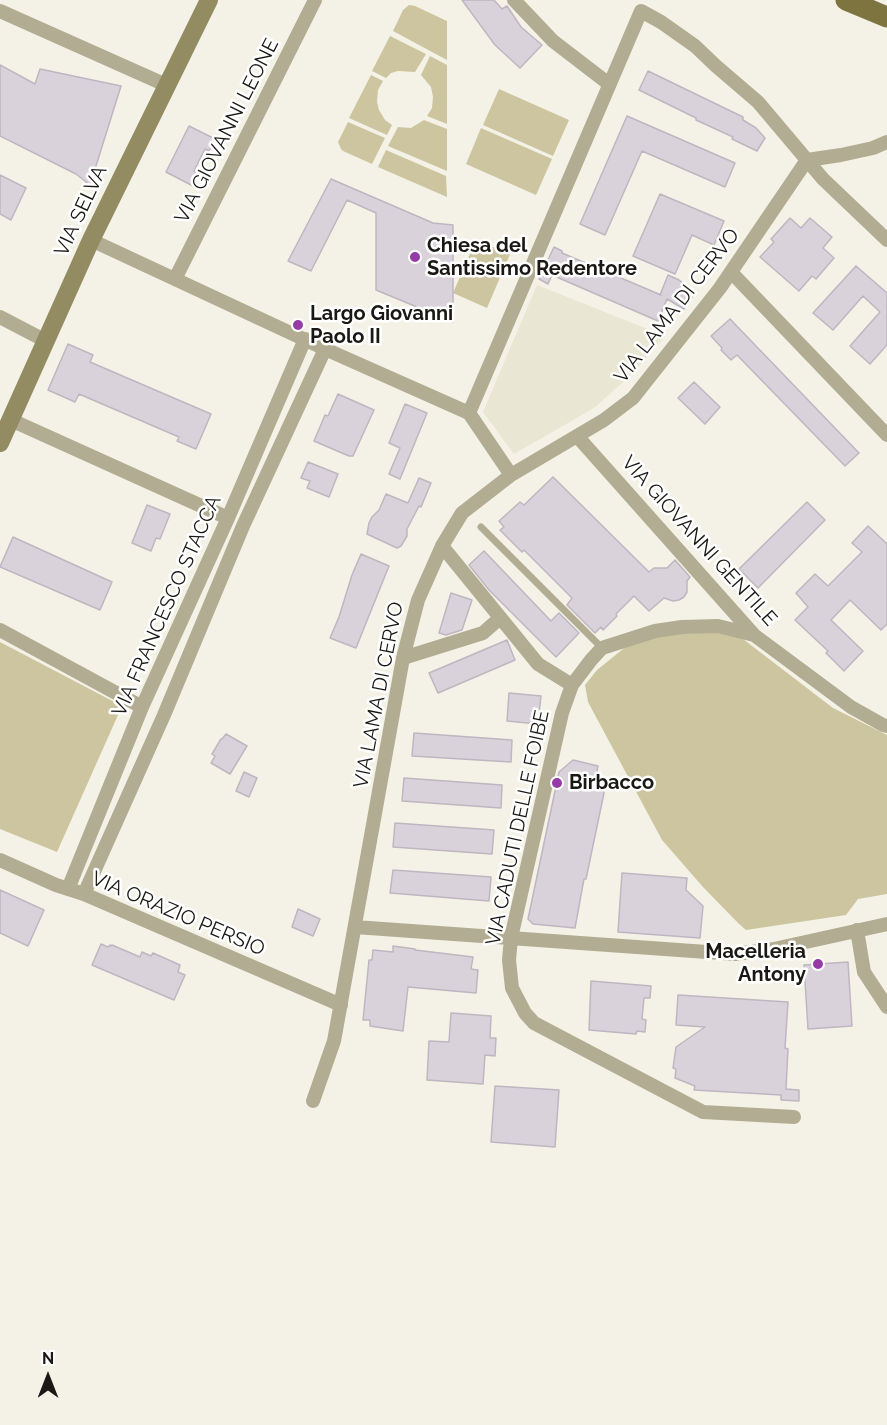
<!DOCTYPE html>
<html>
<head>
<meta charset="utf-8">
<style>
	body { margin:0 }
	#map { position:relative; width:887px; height:1425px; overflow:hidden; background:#f4f2e6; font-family:Raleway,sans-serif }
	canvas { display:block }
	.north { position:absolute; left:18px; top:1347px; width:60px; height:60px; -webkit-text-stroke:4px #fff; paint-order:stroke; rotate:0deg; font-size:16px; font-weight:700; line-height:24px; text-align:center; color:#191814 }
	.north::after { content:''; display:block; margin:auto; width:21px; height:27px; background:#191814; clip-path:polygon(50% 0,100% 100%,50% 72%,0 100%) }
</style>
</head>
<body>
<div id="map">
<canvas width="887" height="1425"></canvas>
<div class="north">N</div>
</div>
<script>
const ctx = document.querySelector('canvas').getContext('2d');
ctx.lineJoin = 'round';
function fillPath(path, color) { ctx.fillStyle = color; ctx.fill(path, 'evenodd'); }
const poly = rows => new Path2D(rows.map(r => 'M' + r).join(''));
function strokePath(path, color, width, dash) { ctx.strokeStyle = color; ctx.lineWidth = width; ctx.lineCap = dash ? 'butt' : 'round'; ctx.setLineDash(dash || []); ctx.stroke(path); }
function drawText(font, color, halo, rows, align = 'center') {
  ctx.font = font + ' Raleway,sans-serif'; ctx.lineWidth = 5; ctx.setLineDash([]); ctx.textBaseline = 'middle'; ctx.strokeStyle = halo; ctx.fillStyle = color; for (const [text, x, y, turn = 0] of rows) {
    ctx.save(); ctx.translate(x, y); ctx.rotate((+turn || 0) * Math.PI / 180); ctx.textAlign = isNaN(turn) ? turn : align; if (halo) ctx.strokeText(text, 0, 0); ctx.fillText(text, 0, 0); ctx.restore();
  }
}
const built = poly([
	[537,285,665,336,631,375,594,408,514,454,483,412]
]);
const green = poly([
	[409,5,415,6,447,21,447,60,393,31,403,10],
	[390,36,426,54,415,72,398,71,391,73,386,78,372,71],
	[430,56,447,65,447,124,427,116,432,108,433,97,431,87,421,75],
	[371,75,383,81,378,90,377,102,379,110,385,120,392,125,387,135,349,118],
	[499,89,569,120,553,156,483,125],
	[424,120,447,129,447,171,388,146,398,127,411,128],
	[348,122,385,138,372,164,343,151,341,149,338,142],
	[481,128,552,159,536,195,466,164],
	[386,150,446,176,447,197,378,167],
	[476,240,510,254,487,308,453,293],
	[720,632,743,639,833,708,887,735,887,894,858,899,846,915,746,930,738,923,703,887,662,840,588,702,585,685,597,670,623,649,644,639,674,634],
	[0,642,122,706,57,852,0,829]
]);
const building = poly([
	[462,0,494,0,502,9,507,6,521,27,542,45,520,68,495,45,462,0],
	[0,65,35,84,40,69,121,86,90,185,76,174,0,136,0,65],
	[648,71,743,117,743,120,756,128,765,138,757,151,732,139,733,137,696,120,696,118,639,90,648,71],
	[627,116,735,163,725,187,642,151,605,235,580,224,627,116],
	[189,126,215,139,209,151,205,149,194,171,199,174,193,186,166,172,189,126],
	[0,175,26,188,11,220,0,214,0,175],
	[331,179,433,223,453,225,453,322,376,290,376,213,347,200,311,271,288,261,331,179],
	[660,194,724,221,714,245,692,235,675,274,633,256,660,194],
	[790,218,801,228,810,218,832,237,823,248,834,258,816,279,812,276,799,291,760,257,774,242,771,239,790,218],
	[554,247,562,251,562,253,661,295,660,295,668,275,679,280,695,292,684,309,667,299,658,321,552,275,548,284,539,279,554,247],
	[856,266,887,293,887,345,870,364,850,346,880,312,863,296,833,330,813,313,856,266],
	[730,319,859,453,845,466,737,355,731,360,721,350,722,348,711,336,730,319],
	[68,344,93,355,90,362,211,414,196,449,177,441,179,437,79,394,75,402,48,390,68,344],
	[694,382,720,407,705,424,678,398,694,382],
	[338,394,374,410,353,456,349,456,314,441,325,415,328,416,338,394],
	[405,404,427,413,400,479,389,474,400,448,389,443,405,404],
	[308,462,338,474,329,497,307,488,310,481,301,478,308,462],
	[553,477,649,572,654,568,667,568,675,560,690,577,687,581,687,592,684,597,679,600,673,601,664,598,649,611,634,596,616,614,617,616,603,630,601,627,595,633,567,605,572,598,524,550,522,552,500,530,504,527,499,521,520,502,524,505,553,477],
	[419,478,431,483,421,507,419,506,407,529,407,536,401,546,397,548,367,534,369,523,372,517,379,510,386,494,408,503,419,478],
	[807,502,825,520,758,588,739,569,807,502],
	[147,505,170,514,160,539,156,538,151,551,132,543,147,505],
	[868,526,887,544,887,624,881,630,850,600,831,620,863,651,844,671,826,653,828,651,795,620,808,607,796,593,815,574,828,586,862,552,852,543,868,526],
	[13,537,112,582,100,610,0,567,13,537],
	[484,551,551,621,559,613,579,633,556,657,489,590,469,565,484,551],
	[361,554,389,566,356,648,330,638,339,617,352,575,361,554],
	[451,593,472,600,462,630,446,635,439,633,451,593],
	[507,640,515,660,438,693,429,673,507,640],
	[509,693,541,696,538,724,507,721,509,693],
	[414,733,512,740,511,762,412,756,414,733],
	[226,734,247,746,230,774,211,763,215,756,212,754,221,739,222,739,226,734],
	[573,760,598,766,597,770,604,793,586,879,584,879,575,928,533,924,528,919,559,772,573,760],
	[244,772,257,778,249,797,236,791,244,772],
	[404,778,502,785,501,808,402,801,404,778],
	[395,823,494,830,492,854,393,847,395,823],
	[393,870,491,877,489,901,390,893,393,870],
	[622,873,687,878,686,890,703,906,700,938,618,932,622,873],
	[0,890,44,910,28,946,0,933,0,890],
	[298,909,320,919,313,936,292,927,298,909],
	[101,944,108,947,110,945,111,946,112,945,140,957,142,952,151,956,153,953,180,965,178,972,185,975,174,1000,92,965,101,944],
	[393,946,415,949,415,950,473,957,471,969,478,970,476,993,408,987,403,1031,370,1026,370,1020,363,1020,369,960,372,960,373,950,393,952,393,946],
	[848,962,852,1026,808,1029,804,965,848,962],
	[591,981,651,986,650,998,644,998,642,1019,646,1020,645,1032,637,1031,636,1034,589,1030,591,981],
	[678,995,788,1002,785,1048,788,1049,786,1089,799,1090,799,1101,781,1100,781,1095,694,1090,695,1086,675,1078,676,1069,673,1068,676,1047,705,1027,676,1025,678,995],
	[451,1013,491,1016,490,1038,496,1038,495,1056,485,1055,483,1084,427,1080,429,1041,449,1042,451,1013],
	[495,1086,559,1090,555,1147,491,1142,495,1086]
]);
const lane = poly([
	[481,527,602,648]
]);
const street = poly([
	[514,0,553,41,609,84],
	[0,11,166,85],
	[807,160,841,155,873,148,887,142],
	[91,240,325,349,469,413,511,475],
	[731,272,887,435],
	[175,279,315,0],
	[0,317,46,341],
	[469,413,641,11,661,22,695,46,716,66,758,102,823,179,887,240],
	[11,420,228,518],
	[577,436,754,635,851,707,883,725,887,726],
	[442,546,538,664,572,685],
	[0,630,142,707],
	[754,635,718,626,682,627,655,631,602,648,591,660,572,685,562,713,511,938,509,960,512,988,525,1013,534,1023,703,1112,794,1117],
	[403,658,483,633,500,618],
	[0,860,56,885,84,894,341,1005],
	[68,889,142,707,228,518,305,339],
	[84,894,164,715,243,526,325,349],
	[355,927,735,954,774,949,887,924],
	[857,930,864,972,887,1007],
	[313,1101,334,1041,403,658,418,600,442,546,462,513,511,475,604,420,633,398,720,288,807,160]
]);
const secondary = poly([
	[0,443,91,240,209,0]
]);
const primary = poly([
	[846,0,887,17]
]);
const markers = [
	[415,257,6,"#953ba6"],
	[298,325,6,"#953ba6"],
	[557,783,6,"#953ba6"],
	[818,964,6,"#953ba6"]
];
const streetNames = [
	["VIA GIOVANNI LEONE",227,131,-63],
	["VIA SELVA",81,211,-65],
	["VIA LAMA DI CERVO",677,306,-52],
	["VIA GIOVANNI GENTILE",699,541,48],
	["VIA FRANCESCO STACCA",167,606,-66],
	["VIA LAMA DI CERVO",379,695,-79],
	["VIA CADUTI DELLE FOIBE",518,828,-78],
	["VIA ORAZIO PERSIO",178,914,23]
];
const poiNames = [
	["Chiesa del",427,246],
	["Santissimo Redentore",427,269],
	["Largo Giovanni",310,314],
	["Paolo II",310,337],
	["Birbacco",569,783],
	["Macelleria",806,952,"right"],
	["Antony",806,975,"right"]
];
fillPath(built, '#e9e6d3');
fillPath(green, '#ccc59f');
fillPath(building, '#dad2db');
strokePath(building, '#beb6c0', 1.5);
strokePath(lane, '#b2ad92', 7);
strokePath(street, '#b2ad92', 14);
strokePath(secondary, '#938c63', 18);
strokePath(primary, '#7d7440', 21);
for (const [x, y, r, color] of markers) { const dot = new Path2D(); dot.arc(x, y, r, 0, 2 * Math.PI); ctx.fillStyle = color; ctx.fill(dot); strokePath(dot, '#fff', 2); }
drawText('20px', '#191814', '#fff', streetNames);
drawText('bold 20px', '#191814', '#fff', poiNames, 'left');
</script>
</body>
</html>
